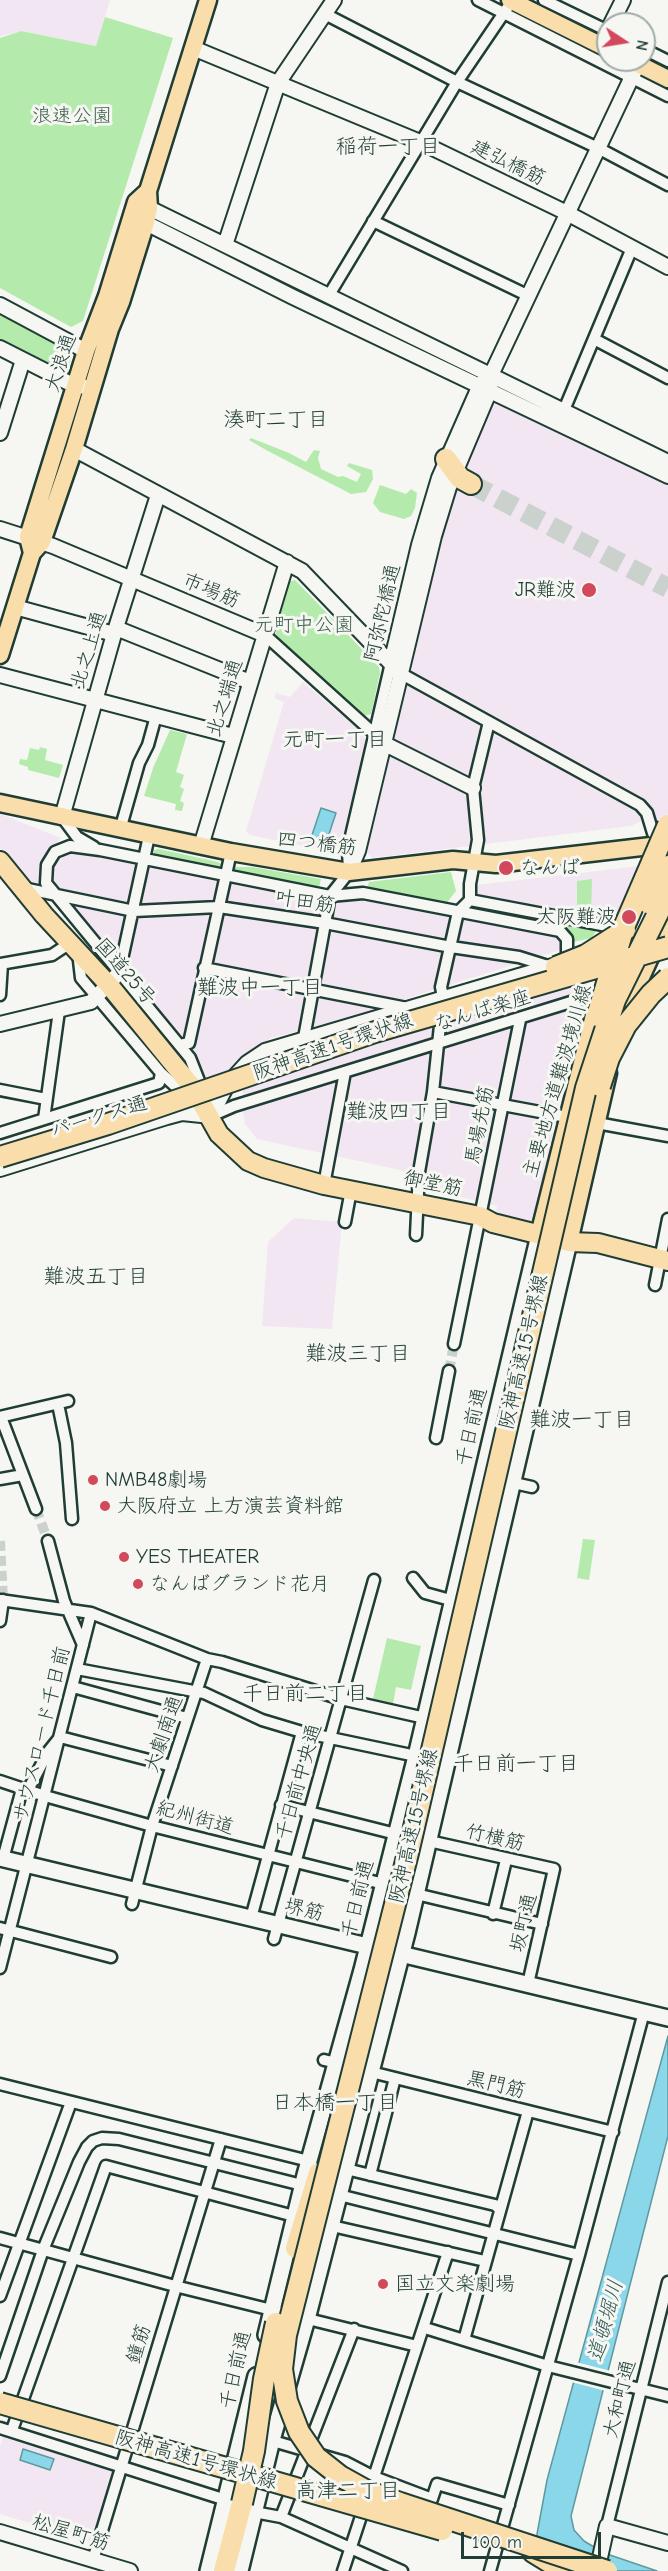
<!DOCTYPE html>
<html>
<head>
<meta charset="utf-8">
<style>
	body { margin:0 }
	#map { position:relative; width:668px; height:2571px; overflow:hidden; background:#f6f6f2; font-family:"Comic Neue",sans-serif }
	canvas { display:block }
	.north { position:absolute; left:596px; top:12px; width:60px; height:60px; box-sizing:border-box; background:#f6f6f2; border:2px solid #a0aca6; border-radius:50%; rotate:102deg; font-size:16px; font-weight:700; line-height:24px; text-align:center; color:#1f3d34 }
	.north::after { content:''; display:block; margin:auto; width:21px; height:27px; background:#d1495b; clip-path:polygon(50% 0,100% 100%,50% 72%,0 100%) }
	.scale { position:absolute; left:461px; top:2532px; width:140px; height:27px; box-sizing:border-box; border:3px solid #1f3d34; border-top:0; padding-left:8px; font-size:18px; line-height:21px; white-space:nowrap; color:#1f3d34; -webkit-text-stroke:4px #f6f6f2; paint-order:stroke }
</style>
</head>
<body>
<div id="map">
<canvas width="668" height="2571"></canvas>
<div class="north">N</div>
<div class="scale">100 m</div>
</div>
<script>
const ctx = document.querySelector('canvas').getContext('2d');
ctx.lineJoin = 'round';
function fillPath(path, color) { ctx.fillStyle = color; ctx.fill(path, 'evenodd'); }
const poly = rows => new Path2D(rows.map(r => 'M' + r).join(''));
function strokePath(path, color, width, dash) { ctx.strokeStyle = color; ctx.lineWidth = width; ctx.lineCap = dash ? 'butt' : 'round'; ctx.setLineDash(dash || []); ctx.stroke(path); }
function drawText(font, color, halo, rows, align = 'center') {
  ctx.font = font + ' "Comic Neue","Klee One",sans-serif'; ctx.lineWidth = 6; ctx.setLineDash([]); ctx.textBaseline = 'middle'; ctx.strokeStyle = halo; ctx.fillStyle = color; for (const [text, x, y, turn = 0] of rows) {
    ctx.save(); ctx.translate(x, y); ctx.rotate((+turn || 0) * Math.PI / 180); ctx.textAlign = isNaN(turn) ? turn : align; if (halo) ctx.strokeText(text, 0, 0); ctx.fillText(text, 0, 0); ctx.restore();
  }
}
const built = poly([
	[0,0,110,0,96,46,21,31,0,36],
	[497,401,668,481,668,814,662,821,656,819,649,805,644,801,417,676,410,669,408,665,444,515,488,407],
	[303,682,360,731,365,740,342,842,327,851,250,835,246,831,284,702,275,698,276,693,290,697],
	[410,683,640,810,641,821,631,826,372,858,365,850,403,686],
	[0,814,61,838,42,861,40,880,42,887,34,887,0,848],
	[72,849,362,897,561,936,563,949,342,1019,271,1038,247,1052,218,1084,209,1082,191,1051,51,883,49,871,60,852],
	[640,866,642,867,620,920,587,919,475,895,477,885],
	[589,975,558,1108,549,1119,554,1125,535,1222,532,1224,496,1215,497,1206,423,1187,414,1173,257,1139,245,1124,242,1107,246,1099,243,1096,243,1085,432,1021],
	[294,1218,342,1222,332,1329,262,1326,268,1242],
	[8,2433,112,2468,114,2471,92,2542,0,2514,0,2447,3,2437]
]);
const green = poly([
	[105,17,173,38,83,321,71,327,0,288,0,38,21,31,96,46],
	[163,221,399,336,408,344,161,224],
	[0,310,73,350,68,371,62,371,0,340],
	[251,438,289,453,306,462,314,450,320,451,318,458,321,469,338,477,343,476,357,482,361,474,347,466,349,463,372,470,373,479,366,492,351,494,266,450,249,440],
	[380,485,406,494,411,489,417,493,415,508,411,516,404,519,380,512,373,503],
	[295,580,379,667,380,673,371,714,364,716,276,635,275,628,288,582],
	[170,730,187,734,176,772,184,775,180,787,184,789,180,801,184,803,182,811,175,810,176,804,144,796,153,768],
	[40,747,47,749,45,760,63,765,59,778,28,770,28,767,19,764,20,759,27,760,30,748,39,750],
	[159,849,218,862,222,865,219,867,199,866,154,856,154,850],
	[233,867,252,867,321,879,319,888,250,876,233,871],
	[451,872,456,891,445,905,367,890,369,882],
	[592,879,591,913,577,910,577,881],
	[471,905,597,929,592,938,573,942,569,931,563,929,470,908],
	[583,1539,595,1540,589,1580,577,1578],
	[387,1638,421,1646,411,1690,396,1687,393,1704,373,1699]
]);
const water = poly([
	[321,808,336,813,325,846,310,841,321,808],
	[668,2036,668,2136,571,2516,574,2530,584,2541,604,2553,657,2571,573,2571,540,2549,537,2534,547,2480,668,2036],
	[23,2449,54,2459,50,2470,20,2460,23,2449]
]);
const pier = poly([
	[576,2362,611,2371,606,2391,571,2382]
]);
const minorTunnel = poly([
	[449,1371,454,1344],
	[36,1509,48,1541],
	[0,1541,3,1600]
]);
const motorwayTunnel = poly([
	[471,484,668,588]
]);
const minor = poly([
	[478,0,668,96],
	[544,0,608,31],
	[325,14,457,82,598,148,668,185],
	[644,49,668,61],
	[373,221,529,296],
	[329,295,457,82,512,1],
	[594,339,668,378],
	[564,410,632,248],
	[265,635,379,738],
	[400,673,640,805,647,813,653,833,665,842],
	[62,817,77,837,94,847],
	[120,830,139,763,148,745,156,716],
	[23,888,134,911,219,907,325,923,451,947,519,957,551,967],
	[470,900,623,929],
	[78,952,81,978,161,1073,187,1097],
	[0,964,52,955,70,943],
	[204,968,407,1008],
	[119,973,149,836],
	[0,995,2,964],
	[304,1038,330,896,349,872,348,849,391,663],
	[180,1045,189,1043,231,852],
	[0,1090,46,1099],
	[433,1092,567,1117],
	[205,1096,190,1058,46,883,47,865,55,852,70,846,100,850,330,896,363,893,560,931,567,939,567,962],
	[211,1116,234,1106,574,1001,598,999],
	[44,1119,59,1011],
	[597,1123,668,1136],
	[0,1133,159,1083,161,1073],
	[324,1185,345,1072],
	[345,1222,351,1190],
	[416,1235,419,1172,433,1092,443,997,441,987,458,912,470,900,470,884,478,840,473,788,489,722],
	[655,1285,668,1219],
	[454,1344,520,1020],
	[58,1404,66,1443,72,1519],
	[0,1417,68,1401],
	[1,1417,36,1509],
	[436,1438,449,1371],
	[0,1479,23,1475],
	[514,1483,532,1487],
	[48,1541,64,1601,83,1645],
	[413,1578,425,1593,454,1601],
	[0,1600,91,1613,207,1659,222,1662,341,1699,425,1718],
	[0,1621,3,1600],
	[77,1669,204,1693,262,1720,302,1732,416,1756],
	[73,1687,187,1718],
	[0,1781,45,1796,152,1826,384,1884],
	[28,1790,48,1752,60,1737,172,1766],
	[281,1805,396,1834],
	[429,1841,554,1869,528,1984],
	[3,1859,22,1789],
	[416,1894,542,1924],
	[132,1904,152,1826,207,1659],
	[493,1914,506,1860],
	[251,1918,302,1732],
	[0,1928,111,1957],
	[274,1939,374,1580],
	[0,1968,91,1613],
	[324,2060,337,2063],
	[371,2072,613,2132],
	[0,2084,309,2161],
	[346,2169,495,2205,500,2209],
	[370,2175,395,2078],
	[339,2195,579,2255],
	[332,2226,485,2261],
	[0,2238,175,2286,417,2346],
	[0,2296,71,2102],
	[425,2328,548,2366,668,2396],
	[464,2340,528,2111],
	[0,2376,43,2250,79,2162,87,2147,93,2141,102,2138,119,2139,302,2185],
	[0,2428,226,2500],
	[12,2430,106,2166,294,2216],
	[266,2439,345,2462,374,2477,432,2499,437,2484,509,2505],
	[254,2512,281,2517,402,2571],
	[281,2517,354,2329],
	[607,2526,668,2282],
	[93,2560,221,2139],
	[343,2571,448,2252],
	[490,2571,579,2255,644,2012]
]);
const tertiary = poly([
	[611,24,623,0],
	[193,48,420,142,567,213,668,267],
	[141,204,668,462],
	[138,219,293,297,668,476],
	[225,245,278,83,334,0],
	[0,305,86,351],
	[0,348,67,382,85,387],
	[0,433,23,360],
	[74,449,302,571,400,673],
	[0,529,53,546,265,635],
	[15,607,114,634],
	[116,628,250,682],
	[391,663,419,545,439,478,480,385,485,380],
	[0,675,233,736],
	[383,743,473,788],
	[62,817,114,634,158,495],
	[201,846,287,562],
	[349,872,358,851,434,536,449,487,490,390,491,375,638,64],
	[0,1024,91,1002,119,973],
	[0,1169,167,1117,182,1113,211,1116,227,1085,247,1063,265,1051,563,963],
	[0,2532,130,2571],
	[597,2571,607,2526,668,2543]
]);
const secondary = poly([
	[0,1858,668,2018],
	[266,2335,305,2175,362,1970,416,1756,539,1235],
	[208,2571,256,2376],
	[240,2571,272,2440,307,2319,407,1933,569,1242]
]);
const primary = poly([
	[510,0,608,49],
	[630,60,668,79],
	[32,553,28,537,86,351,107,296,136,202,148,191],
	[0,655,32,553,42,542,74,449,110,329,121,302,146,222,149,208,148,191,208,0],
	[0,803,231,852,349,872,453,860,496,864,668,844],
	[624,1023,638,984,668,918],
	[539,1235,597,1003],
	[569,1242,608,1073]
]);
const trunk = poly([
	[0,861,44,915,109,985,193,1088,219,1134,248,1161,264,1168,324,1185,480,1216,493,1223,569,1242,598,1243,668,1261]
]);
const motorway = poly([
	[446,459,460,478,471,484],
	[296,2248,319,2173],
	[533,2552,564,2571],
	[224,2571,242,2503]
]);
const motorwayBridge = poly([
	[648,903,668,866],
	[556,967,586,955,625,930],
	[597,1016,624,927,668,825],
	[600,1086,609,1058,626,1025,651,994,668,978],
	[0,1157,108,1124,375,1032,668,947],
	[0,2403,442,2530],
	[242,2503,254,2451,264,2379,276,2323],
	[607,2571,400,2503,367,2491,340,2476,316,2457,299,2432,287,2401,282,2369,286,2335,408,1853,586,1088,615,1000,668,893]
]);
const markers = [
	[589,590,8,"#d1495b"],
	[506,868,8,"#d1495b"],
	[629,917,8,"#d1495b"],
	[93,1480,6,"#d1495b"],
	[105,1506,6,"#d1495b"],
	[124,1557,6,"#d1495b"],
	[138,1584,6,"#d1495b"],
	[383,2284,6,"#d1495b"]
];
const parkNames = [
	["浪速公園",72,116],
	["元町中公園",304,625]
];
const streetNames = [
	["建弘橋筋",508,163,26],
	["大浪通",61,363,-72],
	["市場筋",211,591,23],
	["阿弥陀橋通",383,613,-77],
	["北之上通",89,650,-73],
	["北之端通",225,698,-73],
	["四つ橋筋",317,844,7],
	["叶田筋",305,902,9],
	["国道25号",125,972,49],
	["なんば楽座",483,1011,-17],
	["阪神高速1号環状線",333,1047,-19],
	["主要地方道難波境川線",558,1081,-74],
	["パークス通",99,1117,-17],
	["馬場先筋",480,1125,-79],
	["御堂筋",433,1184,12],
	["阪神高速15号堺線",524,1352,-77],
	["千日前通",472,1427,-77],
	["サウスロード千日前",42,1734,-76],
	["大劇南通",164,1734,-71],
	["千日前中央通",299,1782,-74],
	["紀州街道",195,1818,15],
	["阪神高速15号堺線",414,1826,-77],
	["竹横筋",495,1838,13],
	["千日前通",358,1899,-76],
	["堺筋",304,1910,14],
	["坂町通",524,1923,-77],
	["黒門筋",496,2085,14],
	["鐘筋",139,2344,-73],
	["千日前通",236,2370,-77],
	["大和町通",620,2399,-76],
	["阪神高速1号環状線",196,2460,16],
	["松屋町筋",71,2533,17]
];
const poiNames = [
	["JR難波",576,590,"right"],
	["なんば",520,868],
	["大阪難波",616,917,"right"],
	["NMB48劇場",105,1480],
	["大阪府立 上方演芸資料館",117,1506],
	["YES THEATER",136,1557],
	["なんばグランド花月",150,1584],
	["国立文楽劇場",395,2284]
];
const neighbourhoodNames = [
	["稲荷一丁目",388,147],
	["湊町二丁目",276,420],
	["元町一丁目",335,740],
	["難波中一丁目",260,988],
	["難波四丁目",399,1112],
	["難波五丁目",96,1277],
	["難波三丁目",358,1354],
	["難波一丁目",582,1420],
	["千日前二丁目",305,1694],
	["千日前一丁目",516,1764],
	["日本橋一丁目",335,2103],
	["高津二丁目",348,2491]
];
const waterNames = [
	["道頓堀川",606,2321,-75]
];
fillPath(built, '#f1e6f1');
fillPath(green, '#b4ebad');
fillPath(water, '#89d7e8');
strokePath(water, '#5f99a0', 1.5);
fillPath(pier, '#f6f6f2');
strokePath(minorTunnel, '#cbd1cc', 10, [10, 5]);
strokePath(motorwayTunnel, '#cbd1cc', 20, [20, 10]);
strokePath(minor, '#1f3d34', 15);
strokePath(tertiary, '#1f3d34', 18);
strokePath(secondary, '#1f3d34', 20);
strokePath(primary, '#1f3d34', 21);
strokePath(trunk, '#1f3d34', 22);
strokePath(motorway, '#1f3d34', 24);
strokePath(minor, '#f6f6f2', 10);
strokePath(tertiary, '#f6f6f2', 14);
strokePath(secondary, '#f6f6f2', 15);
strokePath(primary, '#f9deab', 16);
strokePath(trunk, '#f9deab', 18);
strokePath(motorway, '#f9deab', 20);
strokePath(motorwayBridge, '#1f3d34', 24, []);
strokePath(motorwayBridge, '#f9deab', 20);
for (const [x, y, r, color] of markers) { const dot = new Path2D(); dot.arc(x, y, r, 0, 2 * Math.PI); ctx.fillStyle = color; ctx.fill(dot); strokePath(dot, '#f6f6f2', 2); }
drawText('20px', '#3d604c', '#f6f6f2', parkNames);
drawText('20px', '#1f3d34', '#f6f6f2', streetNames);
drawText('20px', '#1f3d34', '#f6f6f2', poiNames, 'left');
drawText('21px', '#1f3d34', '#f6f6f2', neighbourhoodNames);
drawText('italic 21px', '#345c58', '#f6f6f2', waterNames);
</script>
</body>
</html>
